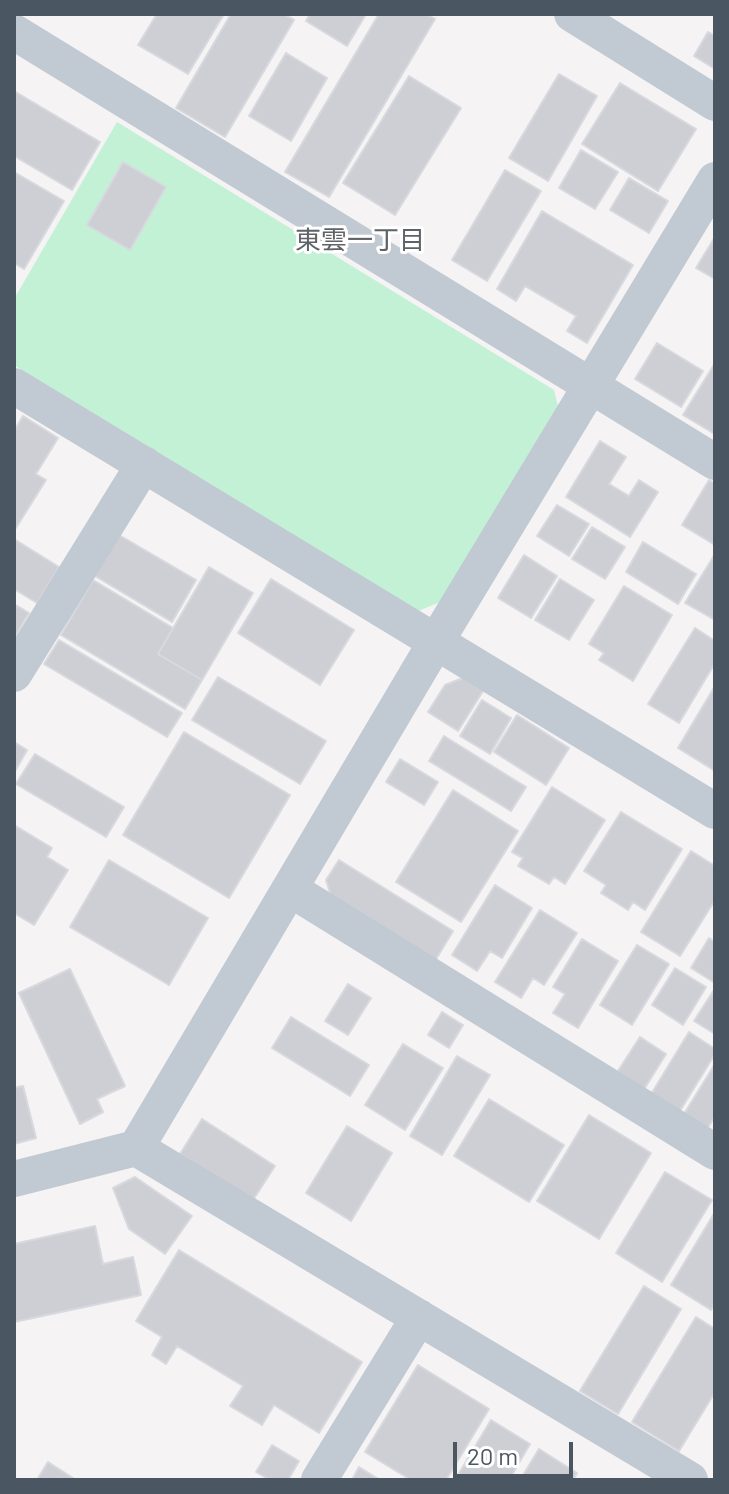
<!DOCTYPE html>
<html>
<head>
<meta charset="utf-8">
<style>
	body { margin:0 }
	#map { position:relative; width:729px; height:1494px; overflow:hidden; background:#f5f3f3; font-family:Barlow,sans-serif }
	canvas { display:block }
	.frame { position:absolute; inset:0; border:16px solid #4a5661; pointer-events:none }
	.scale { position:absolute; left:453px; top:1442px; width:120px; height:36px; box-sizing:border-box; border:4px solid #4a5661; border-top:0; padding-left:10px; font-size:24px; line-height:28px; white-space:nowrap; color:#4a5661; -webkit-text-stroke:6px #fff; paint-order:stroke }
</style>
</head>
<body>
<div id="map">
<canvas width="729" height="1494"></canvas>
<div class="frame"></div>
<div class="scale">20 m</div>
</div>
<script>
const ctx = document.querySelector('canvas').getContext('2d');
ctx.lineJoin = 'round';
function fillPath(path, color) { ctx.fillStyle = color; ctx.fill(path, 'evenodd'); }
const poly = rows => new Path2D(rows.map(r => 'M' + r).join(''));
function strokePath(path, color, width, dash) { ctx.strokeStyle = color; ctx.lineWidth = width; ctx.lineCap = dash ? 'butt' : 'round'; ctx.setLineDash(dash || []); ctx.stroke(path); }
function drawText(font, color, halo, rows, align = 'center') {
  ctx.font = font + ' Barlow,"Noto Sans JP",sans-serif'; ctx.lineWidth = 6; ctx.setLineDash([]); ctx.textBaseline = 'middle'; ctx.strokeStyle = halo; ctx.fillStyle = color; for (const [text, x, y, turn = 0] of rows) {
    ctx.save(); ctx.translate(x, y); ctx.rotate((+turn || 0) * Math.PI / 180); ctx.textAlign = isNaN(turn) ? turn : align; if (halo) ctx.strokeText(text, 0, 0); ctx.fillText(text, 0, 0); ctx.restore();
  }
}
const green = poly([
	[117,122,554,390,558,406,443,601,418,611,14,365,14,299]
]);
const building = poly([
	[157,14,224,14,188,74,138,45,157,14],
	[231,14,283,14,294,20,225,137,176,108,231,14],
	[310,14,366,14,347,46,306,21,310,14],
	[379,14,426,14,435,19,329,197,285,172,379,14],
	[708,32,715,36,715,69,694,56,708,32],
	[286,53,327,78,291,141,249,116,286,53],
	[559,74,597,96,548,181,509,158,559,74],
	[409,76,461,108,395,215,343,183,409,76],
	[620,83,696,129,658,191,582,144,620,83],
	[14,91,100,142,72,190,14,156,14,91],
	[581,150,618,172,595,209,559,188,581,150],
	[123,162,166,187,130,250,87,225,123,162],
	[505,170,541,191,487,281,452,260,505,170],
	[14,172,64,201,24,269,14,263,14,172],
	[629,178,668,201,649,233,610,210,629,178],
	[542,211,633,265,587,343,567,331,576,316,525,286,516,301,497,289,542,211],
	[715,237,715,279,696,268,715,237],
	[657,343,703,371,681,407,635,379,657,343],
	[715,363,715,429,713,433,683,415,715,363],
	[23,416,58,438,36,474,46,480,14,531,14,431,23,416],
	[600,441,626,457,609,484,629,496,639,480,658,492,630,537,566,497,600,441],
	[709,480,715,484,715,545,682,525,709,480],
	[557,505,589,524,569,556,537,536,557,505],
	[592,527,625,547,605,579,572,559,592,527],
	[119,535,196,580,172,622,95,576,119,535],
	[14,539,59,567,37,603,14,589,14,539],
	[643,542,696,574,678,604,626,572,643,542],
	[715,554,715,620,685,603,715,554],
	[524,555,557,576,531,618,498,598,524,555],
	[209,567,253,593,202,680,158,654,209,567],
	[271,579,354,630,320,685,238,633,271,579],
	[560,579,594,600,569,640,535,620,560,579],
	[93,580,173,628,158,654,202,680,185,709,61,635,93,580],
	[624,586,672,615,633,681,599,660,604,653,589,644,624,586],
	[14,604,29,613,14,638,14,604],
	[695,628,715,641,715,663,679,723,648,704,695,628],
	[59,640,182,713,167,737,44,664,59,640],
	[218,677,326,741,300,784,192,720,218,677],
	[463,678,483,691,458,731,428,712,445,685,463,678],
	[715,686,715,771,678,748,715,686],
	[482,700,511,718,490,754,460,736,482,700],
	[517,715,569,748,546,785,494,752,517,715],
	[184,732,290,795,229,898,123,835,184,732],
	[444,736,526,787,511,811,429,761,444,736],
	[14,742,27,750,14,773,14,742],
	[35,754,124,807,106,837,16,784,35,754],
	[400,759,438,782,424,805,386,782,400,759],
	[552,787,605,820,565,884,554,877,549,884,518,866,523,858,512,852,552,787],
	[453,790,518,831,461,922,396,882,453,790],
	[621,812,682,849,645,910,633,902,628,910,601,893,606,885,584,871,621,812],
	[14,825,52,848,47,857,68,870,34,925,14,913,14,825],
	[691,851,715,866,715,900,680,956,641,932,691,851],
	[109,860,208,918,169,985,70,927,109,860],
	[339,860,453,931,435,961,331,896,326,880,339,860],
	[495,885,532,908,502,958,490,951,477,971,452,955,495,885],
	[540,910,577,933,544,985,533,978,521,998,495,982,540,910],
	[709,938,715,942,715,983,691,968,709,938],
	[582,939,618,961,578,1028,553,1013,565,994,553,987,582,939],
	[637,945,669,964,632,1025,600,1005,637,945],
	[675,968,706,987,683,1025,652,1005,675,968],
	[70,969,125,1086,97,1099,103,1112,80,1124,19,993,70,969],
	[348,984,371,998,348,1035,325,1021,348,984],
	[714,990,715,991,715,1034,694,1021,714,990],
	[442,1012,463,1025,449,1048,428,1035,442,1012],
	[291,1017,369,1065,350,1096,272,1048,291,1017],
	[689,1032,715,1049,715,1054,678,1114,650,1096,689,1032],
	[640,1037,666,1054,643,1091,616,1074,640,1037],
	[403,1044,443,1068,405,1130,365,1105,403,1044],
	[457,1056,490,1075,442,1155,410,1136,457,1056],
	[715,1064,715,1116,707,1129,684,1114,715,1064],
	[23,1086,36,1138,14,1144,14,1088,23,1086],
	[489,1099,564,1145,529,1202,454,1156,489,1099],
	[589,1115,651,1153,599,1239,537,1201,589,1115],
	[202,1119,275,1166,253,1200,180,1154,202,1119],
	[347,1126,392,1153,351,1221,306,1193,347,1126],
	[665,1172,712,1200,662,1282,616,1253,665,1172],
	[135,1177,192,1216,165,1254,129,1229,113,1188,135,1177],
	[715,1212,715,1303,711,1310,671,1285,715,1212],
	[95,1226,103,1264,133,1257,141,1295,14,1322,14,1244,95,1226],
	[179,1250,362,1362,319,1433,274,1405,262,1425,230,1406,243,1386,177,1346,166,1364,152,1355,162,1337,136,1321,179,1250],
	[644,1286,681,1309,618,1414,580,1391,644,1286],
	[696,1317,715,1329,715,1392,679,1451,632,1422,696,1317],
	[418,1365,489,1409,446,1480,411,1480,365,1452,418,1365],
	[491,1420,530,1444,509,1480,455,1480,491,1420],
	[272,1445,299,1461,288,1480,270,1480,256,1472,272,1445],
	[539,1449,577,1473,573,1480,520,1480,539,1449],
	[48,1462,76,1480,37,1480,48,1462],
	[359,1467,380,1480,352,1480,359,1467]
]);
const street = poly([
	[572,14,715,103],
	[14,32,715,462],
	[14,386,715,811],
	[14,674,144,464],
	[290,889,715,1152],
	[136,1148,690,1480],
	[14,1179,136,1148,437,640,715,180],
	[319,1480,419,1317]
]);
const neighbourhoodNames = [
	["東雲一丁目",360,240]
];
fillPath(green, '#c3f1d5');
fillPath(building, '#cdcfd5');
strokePath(building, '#d7d9de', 2);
strokePath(street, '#c1cad2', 36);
drawText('26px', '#5f6368', '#fff', neighbourhoodNames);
</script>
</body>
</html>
